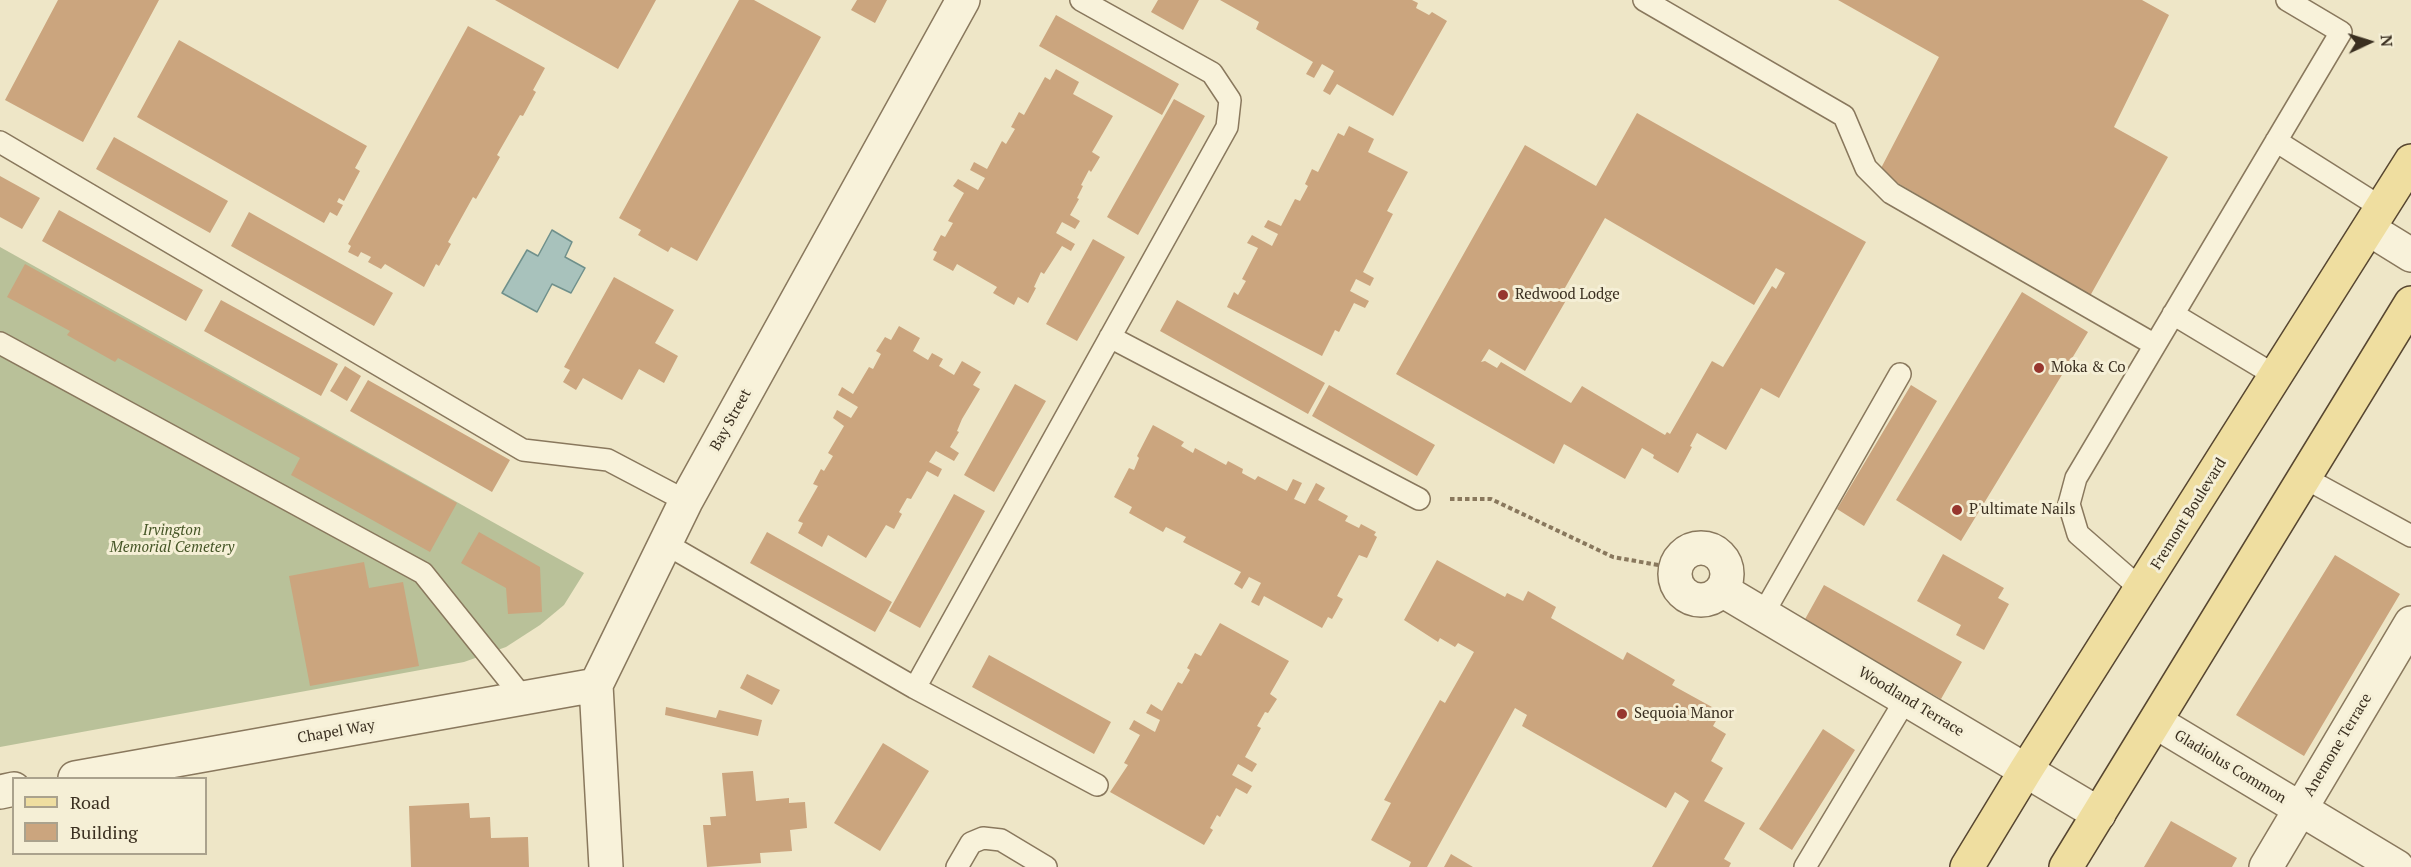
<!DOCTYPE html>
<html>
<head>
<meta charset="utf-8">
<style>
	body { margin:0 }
	#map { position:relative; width:2411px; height:867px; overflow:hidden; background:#eee6c7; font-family:"PT Serif",serif }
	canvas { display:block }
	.legend { position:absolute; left:12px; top:777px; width:195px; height:78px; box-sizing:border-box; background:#f5efd6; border:2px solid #aaa28d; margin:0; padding:8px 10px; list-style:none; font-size:18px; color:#3a2f20 }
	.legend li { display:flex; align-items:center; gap:12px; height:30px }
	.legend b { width:30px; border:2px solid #aaa28d }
	.north { position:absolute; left:2339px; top:12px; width:60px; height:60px; -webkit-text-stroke:4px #f5efd6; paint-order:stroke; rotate:86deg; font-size:16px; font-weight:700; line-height:24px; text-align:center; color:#3a2f20 }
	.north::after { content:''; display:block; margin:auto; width:21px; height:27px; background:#3a2f20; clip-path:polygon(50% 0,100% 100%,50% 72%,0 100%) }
</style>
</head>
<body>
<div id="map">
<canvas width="2411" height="867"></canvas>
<ul class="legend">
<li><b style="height:8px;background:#efdea0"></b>Road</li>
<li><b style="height:16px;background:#cba57e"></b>Building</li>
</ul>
<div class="north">N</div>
</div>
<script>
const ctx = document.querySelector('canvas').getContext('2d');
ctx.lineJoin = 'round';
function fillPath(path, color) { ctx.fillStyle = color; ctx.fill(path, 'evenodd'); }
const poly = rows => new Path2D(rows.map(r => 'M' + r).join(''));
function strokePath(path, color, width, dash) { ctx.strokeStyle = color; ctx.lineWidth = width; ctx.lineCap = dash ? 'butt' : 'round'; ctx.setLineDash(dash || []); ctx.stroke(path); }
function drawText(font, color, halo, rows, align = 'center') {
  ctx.font = font + ' "PT Serif",serif'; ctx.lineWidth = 6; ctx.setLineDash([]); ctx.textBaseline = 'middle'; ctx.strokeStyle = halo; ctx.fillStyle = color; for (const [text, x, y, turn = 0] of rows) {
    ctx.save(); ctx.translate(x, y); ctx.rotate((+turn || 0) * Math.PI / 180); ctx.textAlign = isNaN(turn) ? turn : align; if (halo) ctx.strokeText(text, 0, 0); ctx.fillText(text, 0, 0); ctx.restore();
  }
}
const cemetery = poly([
	[0,247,584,573,564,605,540,625,506,647,464,662,0,747]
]);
const water = poly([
	[552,230,572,242,565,257,585,268,571,293,552,284,537,312,502,293,527,250,538,256,552,230]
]);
const building = poly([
	[58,0,159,0,83,142,5,100],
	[495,0,656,0,618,69],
	[739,0,754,0,821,37,697,261,671,247,668,252,638,235,641,230,619,218],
	[857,0,887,0,875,23,851,10],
	[1158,0,1199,0,1183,30,1151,12],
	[1220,0,1412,0,1418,3,1416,8,1429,15,1432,12,1447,21,1393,116,1337,84,1330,95,1323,91,1334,71,1322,64,1314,78,1306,74,1313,62,1256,29,1259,22],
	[1838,0,2142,0,2169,15,2114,127,2168,157,2090,296,1879,172,1939,57],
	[1056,15,1179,84,1162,115,1039,46],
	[468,26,545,68,533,90,536,92,523,116,520,115,497,155,500,157,476,199,473,197,448,242,451,244,439,266,436,264,424,287,385,264,381,269,368,262,371,257,361,252,358,257,348,252,351,246,348,244],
	[179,40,367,146,355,168,360,171,344,201,339,198,337,202,343,205,337,216,330,212,324,223,137,117],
	[1056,69,1079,82,1073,94,1113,116,1092,152,1100,157,1091,172,1089,170,1081,185,1083,186,1077,198,1079,199,1070,215,1080,221,1075,229,1062,222,1056,233,1075,244,1071,251,1062,246,1044,274,1041,272,1034,287,1036,288,1028,303,1018,297,1014,305,993,293,997,287,957,264,953,271,933,260,937,252,933,250,941,235,945,237,953,223,948,221,964,193,953,186,958,179,978,190,985,178,970,170,974,162,987,169,1002,141,1006,144,1015,129,1011,127,1019,112,1024,115,1045,77,1050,80],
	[1174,99,1205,116,1138,235,1107,217],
	[1637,113,1866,242,1779,398,1761,388,1726,450,1697,433,1690,446,1692,447,1678,473,1653,458,1654,455,1642,448,1625,479,1564,444,1554,464,1396,374,1525,145,1596,186],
	[1605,218,1754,305,1776,268,1785,273,1776,289,1772,286,1723,367,1712,361,1670,434,1667,432,1665,435,1582,386,1571,403,1501,362,1497,368,1485,361,1481,362,1489,349,1525,371,1568,297,1562,293],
	[1349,126,1374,139,1368,152,1408,172,1387,211,1393,214,1363,272,1374,278,1370,286,1356,279,1350,291,1369,301,1365,308,1354,303,1339,332,1335,330,1322,356,1227,307,1234,292,1238,295,1246,281,1242,279,1258,248,1247,243,1252,235,1272,246,1278,234,1264,227,1268,220,1281,226,1295,199,1300,201,1308,186,1305,184,1312,169,1318,172,1338,133,1344,136],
	[114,137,228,201,210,233,96,169],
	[0,176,40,198,22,229,0,217],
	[59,210,203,290,186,321,42,241],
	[249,212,393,293,374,326,231,246],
	[1093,239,1125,257,1077,341,1046,324],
	[25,264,457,503,430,552,291,475,300,458,118,358,115,362,67,335,70,331,7,297],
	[614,277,674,310,655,343,678,356,664,383,639,369,622,400,583,378,576,390,563,382,570,370,564,367],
	[2022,292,2088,332,1961,541,1896,500],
	[221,300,338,364,321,396,204,331],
	[1177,300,1325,383,1308,414,1160,331],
	[899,326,920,338,913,351,928,360,932,353,943,359,939,366,954,375,962,361,981,372,973,385,980,389,962,419,957,431,959,432,950,447,959,453,954,461,936,451,929,462,942,469,938,477,927,471,911,499,907,498,899,512,902,514,894,529,886,525,866,558,828,535,822,547,798,533,803,523,798,521,818,486,813,484,821,469,824,471,833,456,828,453,844,426,833,418,837,410,851,418,858,407,838,395,842,387,853,394,869,367,873,369,881,354,876,351,885,337,891,340],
	[345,366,361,376,347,401,330,391],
	[368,380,510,460,492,492,350,411],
	[1015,384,1046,401,994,492,964,475],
	[1329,385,1435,445,1417,476,1312,416],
	[1911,385,1937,401,1864,526,1837,509],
	[1153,425,1184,442,1181,446,1193,453,1195,448,1226,465,1228,461,1243,469,1242,473,1255,480,1258,476,1287,491,1293,479,1302,483,1294,499,1305,504,1316,483,1325,488,1318,500,1348,516,1345,521,1359,528,1361,524,1376,532,1374,535,1377,537,1367,558,1359,555,1337,596,1343,599,1332,619,1328,617,1322,628,1264,596,1259,606,1251,602,1261,583,1249,577,1242,589,1234,584,1241,572,1183,542,1186,537,1166,527,1163,532,1129,513,1132,507,1114,497,1129,468,1134,470,1139,458,1137,456],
	[954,494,985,511,920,628,889,611],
	[479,532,540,567,542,612,508,614,506,588,461,563],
	[767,532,892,602,875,632,750,563],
	[1943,554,2004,588,1998,598,2009,604,1984,650,1956,635,1961,625,1917,601],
	[2335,555,2400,594,2304,756,2236,715],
	[1437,560,1505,597,1507,593,1523,601,1528,591,1556,607,1551,618,1623,660,1627,652,1675,680,1672,685,1721,712,1713,726,1726,734,1711,761,1723,768,1704,801,1745,823,1724,859,1731,863,1729,867,1652,867,1689,801,1675,792,1666,808,1522,726,1527,715,1515,708,1427,867,1409,867,1411,862,1371,840,1391,803,1384,800,1440,700,1445,703,1474,652,1458,643,1455,647,1440,638,1438,642,1404,620],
	[364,562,369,588,403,582,419,666,310,686,289,576],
	[1824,585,1962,662,1941,699,1804,621],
	[1220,623,1289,661,1270,694,1277,699,1268,713,1265,712,1257,726,1261,728,1245,757,1257,764,1252,772,1238,764,1232,775,1252,786,1247,794,1236,788,1220,817,1217,815,1210,828,1213,830,1204,845,1110,792,1128,765,1124,763,1140,735,1129,729,1134,720,1155,732,1160,720,1146,713,1151,704,1162,711,1178,682,1182,684,1190,670,1187,668,1195,653,1201,656],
	[989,655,1111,722,1094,754,972,687],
	[747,674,780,690,772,705,740,688],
	[666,707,716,718,719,710,762,720,758,736,665,715],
	[1823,729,1855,750,1792,850,1759,829],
	[883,743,929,771,880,851,834,823],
	[753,771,756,801,789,798,789,803,805,802,807,828,790,830,792,851,760,853,761,863,707,867,703,825,711,825,710,817,726,816,722,773],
	[469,803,470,818,490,817,491,838,528,837,529,867,411,867,409,806],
	[2171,821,2237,858,2232,867,2144,867],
	[1451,854,1473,867,1444,867]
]);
const path = poly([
	[1450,499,1491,499,1613,557,1675,568]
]);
const lane = poly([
	[1644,0,1844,116,1866,168,1891,193,2155,345],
	[2276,141,2382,208],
	[0,142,523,450,608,460,686,501],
	[2173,314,2276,376],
	[1110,337,1419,499],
	[0,343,423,573,524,699],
	[2305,478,2411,536],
	[666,544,915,688,1097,785],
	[2141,589,2078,534,2069,504,2076,478,2341,32,2287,0],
	[1763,614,1900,374],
	[915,688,1227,127,1230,100,1212,73,1081,0],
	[957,867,971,843,983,838,1001,840,1046,867],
	[1805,867,1906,699]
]);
const street = poly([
	[2369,229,2411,255],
	'1675 574a26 26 0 1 1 52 0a26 26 0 1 1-52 0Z',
	[1722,590,2099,814],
	[2156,722,2397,867],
	[75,778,596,685],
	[0,792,14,789],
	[606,867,596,685,686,501,963,0],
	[2266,867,2411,623]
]);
const primary = poly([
	[1967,867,2026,770,2411,161],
	[2066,867,2411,303]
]);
const markers = [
	[1503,295,6,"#97362e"],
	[2039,368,6,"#97362e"],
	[1957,510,6,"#97362e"],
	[1622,714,6,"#97362e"]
];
const poiNames = [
	["Redwood Lodge",1515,295],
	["Moka & Co",2051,368],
	["P'ultimate Nails",1969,510],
	["Sequoia Manor",1634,714]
];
const streetNames = [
	["Bay Street",731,420,-61],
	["Fremont Boulevard",2189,514,-58],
	["Woodland Terrace",1911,702,31],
	["Chapel Way",336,732,-10],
	["Anemone Terrace",2338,745,-59],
	["Gladiolus Common",2230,767,31]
];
const parkNames = [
	["Irvington",172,531],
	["Memorial Cemetery",172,548]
];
fillPath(cemetery, '#b9c199');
fillPath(water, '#a8c2bc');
strokePath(water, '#6f908b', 1.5);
fillPath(building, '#cba57e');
strokePath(lane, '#89785d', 24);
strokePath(street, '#89785d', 36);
strokePath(primary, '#574630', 36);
strokePath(path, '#89785d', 4, [4.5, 3]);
strokePath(lane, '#f8f2da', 21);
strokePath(street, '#f8f2da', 33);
strokePath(primary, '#efdea0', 33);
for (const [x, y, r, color] of markers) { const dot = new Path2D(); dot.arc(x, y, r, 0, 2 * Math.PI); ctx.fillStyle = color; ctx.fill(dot); strokePath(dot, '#f5efd6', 2); }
drawText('15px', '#3a2f20', '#f5efd6', poiNames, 'left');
drawText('15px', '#3a2f20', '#f5efd6', streetNames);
drawText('italic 15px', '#465627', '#f5efd6', parkNames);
</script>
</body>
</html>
